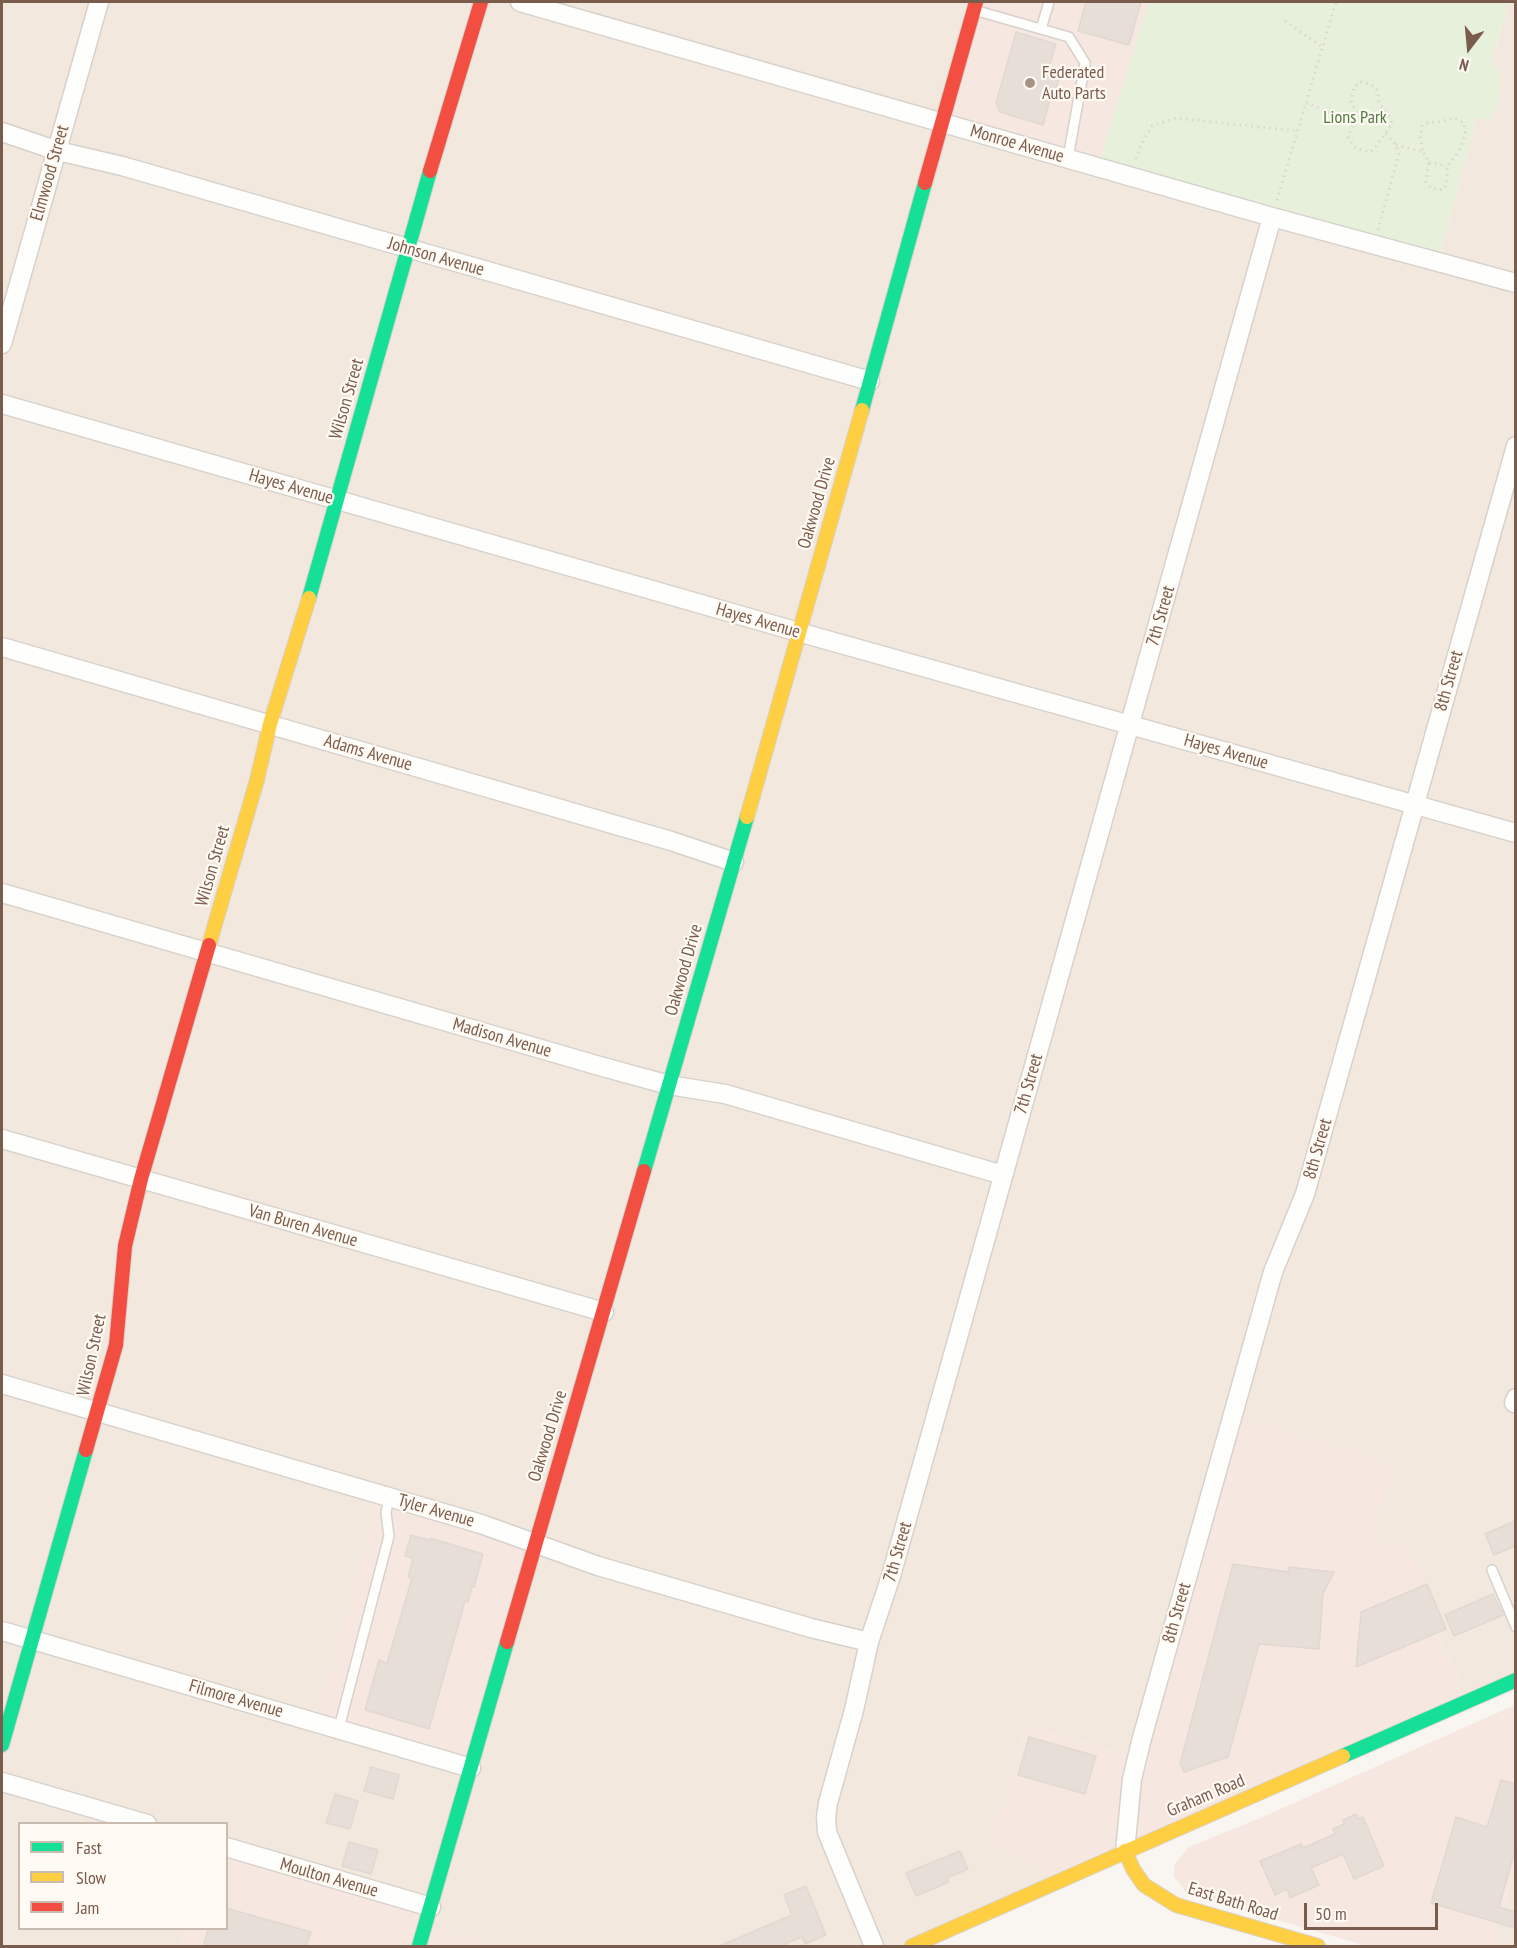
<!DOCTYPE html>
<html>
<head>
<meta charset="utf-8">
<style>
	body { margin:0 }
	#map { position:relative; width:1517px; height:1948px; overflow:hidden; background:#f9f5f0; font-family:"PT Sans Narrow",sans-serif }
	canvas { display:block }
	.frame { position:absolute; inset:0; border:3px solid #7a5c4d; pointer-events:none }
	.legend { position:absolute; left:18px; top:1822px; width:210px; height:108px; box-sizing:border-box; background:#fffaf3; border:2px solid #cabbb1; margin:0; padding:8px 10px; list-style:none; font-size:18px; color:#7a5c4d }
	.legend li { display:flex; align-items:center; gap:12px; height:30px }
	.legend b { width:30px; border:2px solid #cabbb1 }
	.north { position:absolute; left:1439px; top:18px; width:60px; height:60px; -webkit-text-stroke:4px #fffaf3; paint-order:stroke; rotate:196deg; font-size:16px; font-weight:700; line-height:24px; text-align:center; color:#7a5c4d }
	.north::after { content:''; display:block; margin:auto; width:21px; height:27px; background:#7a5c4d; clip-path:polygon(50% 0,100% 100%,50% 72%,0 100%) }
	.scale { position:absolute; left:1304px; top:1903px; width:134px; height:27px; box-sizing:border-box; border:3px solid #7a5c4d; border-top:0; padding-left:8px; font-size:18px; line-height:21px; white-space:nowrap; color:#7a5c4d; -webkit-text-stroke:4px #fffaf3; paint-order:stroke }
</style>
</head>
<body>
<div id="map">
<canvas width="1517" height="1948"></canvas>
<div class="frame"></div>
<ul class="legend">
<li><b style="height:8px;background:#16e098"></b>Fast</li>
<li><b style="height:8px;background:#ffcf43"></b>Slow</li>
<li><b style="height:8px;background:#f24e42"></b>Jam</li>
</ul>
<div class="north">N</div>
<div class="scale">50 m</div>
</div>
<script>
const ctx = document.querySelector('canvas').getContext('2d');
ctx.lineJoin = 'round';
function fillPath(path, color) { ctx.fillStyle = color; ctx.fill(path, 'evenodd'); }
const poly = rows => new Path2D(rows.map(r => 'M' + r).join(''));
function strokePath(path, color, width, dash) { ctx.strokeStyle = color; ctx.lineWidth = width; ctx.lineCap = dash ? 'butt' : 'round'; ctx.setLineDash(dash || []); ctx.stroke(path); }
function drawText(font, color, halo, rows, align = 'center') {
  ctx.font = font + ' "PT Sans Narrow",sans-serif'; ctx.lineWidth = 4.5; ctx.setLineDash([]); ctx.textBaseline = 'middle'; ctx.strokeStyle = halo; ctx.fillStyle = color; for (const [text, x, y, turn = 0] of rows) {
    ctx.save(); ctx.translate(x, y); ctx.rotate((+turn || 0) * Math.PI / 180); ctx.textAlign = isNaN(turn) ? turn : align; if (halo) ctx.strokeText(text, 0, 0); ctx.fillText(text, 0, 0); ctx.restore();
  }
}
const residential = poly([
	[2,2,976,2,943,122,1438,261,1508,2,1515,2,1515,1680,1469,1701,1456,1670,1435,1633,1446,1628,1137,1758,1027,1726,992,1838,1065,1878,912,1946,496,1946,425,1925,227,1847,226,1824,146,1823,20,1824,20,1928,185,1929,180,1946,2,1946],
	[1515,1865,1515,1946,1493,1946]
]);
const commercial = poly([
	[976,2,1149,2,1098,166,943,122],
	[1232,1417,1393,1464,1372,1545,1405,1541,1446,1629,1435,1634,1456,1670,1469,1701,1065,1878,991,1839,1027,1726,1137,1758],
	[379,1494,535,1544,471,1768,317,1722],
	[1515,1705,1515,1865,1493,1946,1367,1946,1225,1905,1186,1892,1174,1877,1174,1865,1189,1847,1260,1818],
	[227,1847,431,1907,426,1925,496,1946,180,1946,185,1929,226,1928]
]);
const green = poly([
	[1149,2,1508,2,1492,60,1500,72,1498,101,1490,120,1477,117,1438,261,1098,166]
]);
const building = poly([
	[1086,2,1141,2,1129,45,1078,31,1086,2],
	[1016,32,1056,44,1048,71,1060,74,1055,93,1052,92,1043,125,1000,112,996,103,1016,32],
	[1515,1521,1515,1546,1494,1555,1485,1534,1515,1521],
	[411,1535,429,1540,430,1538,483,1554,474,1587,472,1587,468,1602,465,1601,429,1729,365,1710,379,1660,387,1663,412,1578,408,1577,413,1558,405,1556,411,1535],
	[1233,1564,1289,1572,1289,1567,1334,1572,1323,1594,1319,1649,1259,1644,1228,1757,1184,1772,1180,1764,1233,1564],
	[1427,1584,1446,1629,1356,1667,1361,1612,1427,1584],
	[1493,1594,1503,1615,1454,1636,1445,1615,1493,1594],
	[1029,1737,1096,1756,1085,1794,1018,1775,1029,1737],
	[371,1767,399,1775,393,1799,364,1791,371,1767],
	[1501,1780,1515,1784,1515,1850,1499,1907,1515,1912,1515,1928,1431,1903,1456,1817,1487,1827,1501,1780],
	[335,1794,358,1801,350,1829,326,1823,335,1794],
	[1356,1814,1358,1819,1363,1817,1384,1866,1354,1879,1343,1854,1311,1868,1319,1885,1290,1898,1287,1889,1275,1895,1260,1861,1301,1844,1303,1848,1335,1834,1333,1829,1344,1824,1343,1820,1356,1814],
	[349,1842,378,1850,371,1874,342,1866,349,1842],
	[960,1851,968,1869,947,1878,949,1882,916,1896,906,1873,960,1851],
	[806,1886,826,1935,805,1944,802,1937,778,1947,717,1947,792,1915,784,1895,806,1886],
	[226,1908,311,1932,306,1947,203,1947,208,1929,226,1929,226,1908]
]);
const path = poly([
	[1285,21,1322,47],
	[1306,103,1354,121,1357,113,1351,102,1354,88,1359,82,1364,82,1375,87,1378,92,1379,102,1390,118,1392,124,1373,150,1368,152,1354,147,1348,137,1354,121],
	[1396,145,1423,152,1420,136,1422,126,1425,123,1440,122,1454,118,1464,123,1465,133,1463,142,1458,153,1447,166,1447,183,1444,189,1439,190,1431,188,1426,182,1429,162,1423,152],
	[1136,159,1142,143,1152,126,1176,118,1297,131],
	[1429,162,1447,166],
	[1277,200,1336,2],
	[1378,230,1399,154,1396,145,1386,134]
]);
const lane = poly([
	[974,10,1069,37,1085,63,1068,158],
	[1041,29,1049,2],
	[1492,1570,1516,1627],
	[339,1728,389,1536,386,1513,389,1497]
]);
const street = poly([
	[520,2,1272,217,1516,283],
	[2,132,58,151,122,166,870,381],
	[2,344,99,2],
	[2,404,816,637,1516,833],
	[2,647,671,841,734,862],
	[2,893,603,1067,669,1085,725,1094,1003,1175],
	[2,1139,604,1312],
	[2,1384,481,1524,598,1566,811,1628,869,1642],
	[1514,1403,1516,1398],
	[2,1631,471,1768],
	[2,1782,147,1824],
	[226,1847,431,1907],
	[1125,1851,1132,1779,1142,1738,1273,1272,1305,1194,1516,446],
	[874,1946,827,1832,826,1817,828,1803,854,1710,869,1642,891,1576,1272,217]
]);
const fast = poly([
	[862,410,925,183],
	[309,598,430,171],
	[644,1171,747,817],
	[2,1745,86,1450],
	[1343,1756,1516,1680],
	[419,1946,507,1642]
]);
const slow = poly([
	[747,817,862,410],
	[209,945,257,780,270,724,309,598],
	[1125,1851,1133,1869,1144,1885,1176,1905,1318,1946],
	[912,1946,1343,1756]
]);
const jam = poly([
	[430,171,481,2],
	[925,183,976,2],
	[86,1450,116,1345,125,1246,141,1179,209,945],
	[507,1642,644,1171]
]);
const markers = [
	[1030,83,6,"#a69286"]
];
const poiNames = [
	["Federated",1042,73],
	["Auto Parts",1042,94]
];
const parkNames = [
	["Lions Park",1355,118]
];
const streetNames = [
	["Monroe Avenue",1017,144,16],
	["Elmwood Street",50,173,-74],
	["Johnson Avenue",436,257,16],
	["Wilson Street",347,399,-74],
	["Hayes Avenue",291,487,16],
	["Oakwood Drive",817,503,-74],
	["7th Street",1161,616,-74],
	["Hayes Avenue",758,621,16],
	["8th Street",1449,681,-74],
	["Hayes Avenue",1226,752,16],
	["Adams Avenue",368,753,16],
	["Wilson Street",213,866,-74],
	["Oakwood Drive",684,970,-74],
	["Madison Avenue",502,1038,16],
	["7th Street",1029,1084,-74],
	["8th Street",1318,1149,-74],
	["Van Buren Avenue",303,1226,16],
	["Wilson Street",92,1355,-78],
	["Oakwood Drive",548,1436,-73],
	["Tyler Avenue",436,1511,16],
	["7th Street",898,1552,-74],
	["8th Street",1177,1613,-74],
	["Filmore Avenue",236,1699,16],
	["Graham Road",1206,1796,-23],
	["Moulton Avenue",329,1878,16],
	["East Bath Road",1233,1902,17]
];
fillPath(residential, '#f2e8de');
fillPath(commercial, '#f6e8e1');
fillPath(green, '#e7f0db');
fillPath(building, '#e6ded7');
strokePath(building, '#e2d8d2', 1.5);
strokePath(lane, '#d7d1cb', 12);
strokePath(street, '#d7d1cb', 21);
strokePath(fast, '#d9d2cb', 16);
strokePath(slow, '#d9d2cb', 16);
strokePath(jam, '#d9d2cb', 16);
strokePath(path, '#dcd5d0', 3, [1.5, 4.5]);
strokePath(lane, '#fefefd', 9);
strokePath(street, '#fefefd', 18);
strokePath(fast, '#16e098', 14);
strokePath(slow, '#ffcf43', 14);
strokePath(jam, '#f24e42', 14);
for (const [x, y, r, color] of markers) { const dot = new Path2D(); dot.arc(x, y, r, 0, 2 * Math.PI); ctx.fillStyle = color; ctx.fill(dot); strokePath(dot, '#fffaf3', 2); }
drawText('18px', '#7a5c4d', '#fffaf3', poiNames, 'left');
drawText('18px', '#537a41', '#fffaf3', parkNames);
drawText('18px', '#7a5c4d', '#fffaf3', streetNames);
</script>
</body>
</html>
